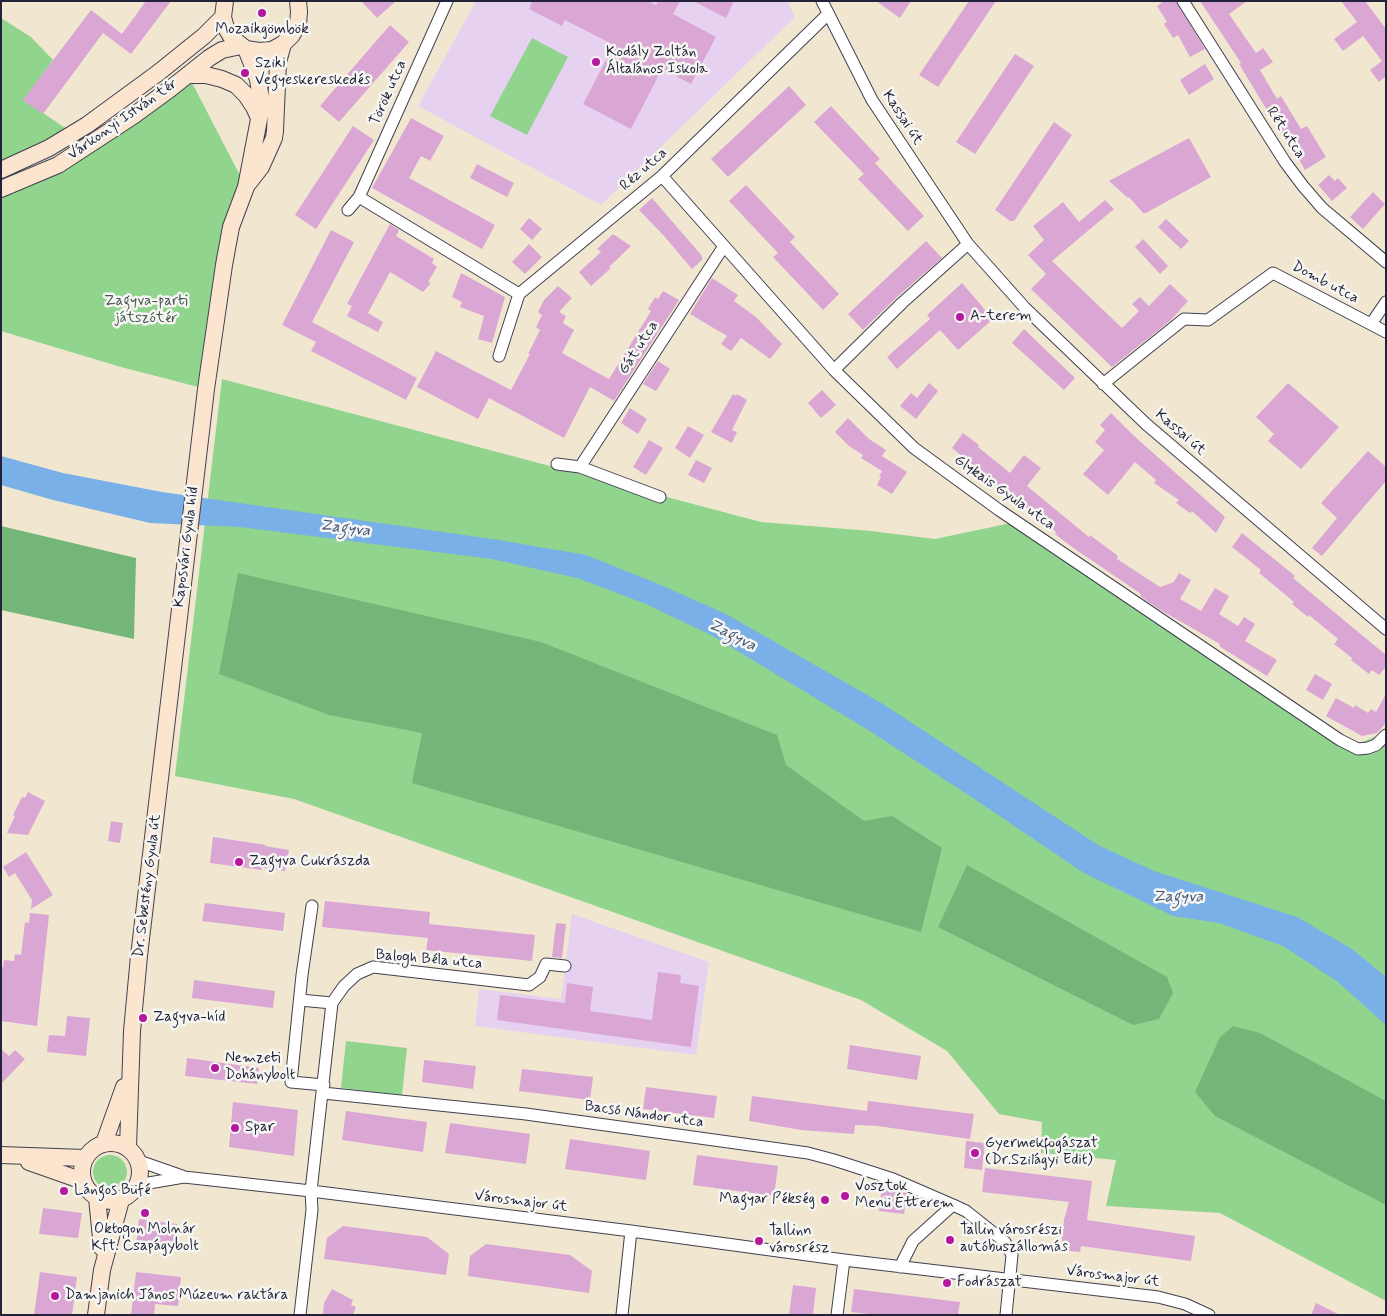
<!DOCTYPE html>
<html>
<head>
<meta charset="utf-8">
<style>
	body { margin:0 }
	#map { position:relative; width:1387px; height:1316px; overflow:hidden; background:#f1e7d0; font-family:Mynerve,sans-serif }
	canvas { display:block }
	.frame { position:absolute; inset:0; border:2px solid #22223b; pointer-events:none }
</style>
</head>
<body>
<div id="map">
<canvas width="1387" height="1316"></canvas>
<div class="frame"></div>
</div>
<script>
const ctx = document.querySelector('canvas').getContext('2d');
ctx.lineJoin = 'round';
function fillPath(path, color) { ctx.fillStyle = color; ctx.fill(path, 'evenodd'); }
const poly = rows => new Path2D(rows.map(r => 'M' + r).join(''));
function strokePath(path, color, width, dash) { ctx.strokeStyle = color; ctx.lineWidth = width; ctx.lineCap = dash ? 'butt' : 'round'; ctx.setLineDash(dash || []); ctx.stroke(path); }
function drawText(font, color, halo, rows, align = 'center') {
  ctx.font = font + ' Mynerve,sans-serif'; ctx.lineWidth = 5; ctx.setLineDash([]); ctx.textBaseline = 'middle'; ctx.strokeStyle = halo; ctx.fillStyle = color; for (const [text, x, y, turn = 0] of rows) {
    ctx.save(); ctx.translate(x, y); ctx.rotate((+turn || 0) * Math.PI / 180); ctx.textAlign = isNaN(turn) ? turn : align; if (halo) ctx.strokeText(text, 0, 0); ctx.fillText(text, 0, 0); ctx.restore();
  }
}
const built = poly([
	[476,1,787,1,795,17,601,205,418,106],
	[572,914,709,962,696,1055,475,1026,479,989,561,999]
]);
const green = poly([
	[1,18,31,37,53,60,24,100,74,134,1,169],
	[532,38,568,57,527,135,490,116],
	[188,75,246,187,206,389,121,367,1,331,1,189,58,165],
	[222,379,761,522,871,531,935,539,1011,523,1338,737,1360,743,1386,732,1386,1301,1220,1213,1106,1206,1116,1160,1041,1153,1042,1122,999,1114,947,1051,861,1000,294,799,175,776],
	[346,1041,407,1048,402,1095,341,1088],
	'93 1172a17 17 0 1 1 34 0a17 17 0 1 1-34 0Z'
]);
const forest = poly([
	[1,526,136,558,134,639,1,610],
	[238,573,541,642,777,735,786,765,864,821,892,816,942,848,921,932,412,783,422,733,329,715,219,674],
	[967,865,1167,977,1173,993,1159,1019,1133,1025,938,927],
	[1233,1026,1260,1033,1386,1101,1386,1205,1215,1116,1195,1092,1220,1037]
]);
const water = poly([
	[1,456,63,473,162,492,499,540,586,555,656,583,726,614,883,704,1098,845,1154,871,1297,917,1352,949,1386,977,1386,1025,1338,982,1283,946,1219,923,1173,916,1084,873,970,796,868,730,713,636,646,604,577,578,492,559,240,527,150,523,53,500,1,485]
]);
const building = poly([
	[146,1,171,1,131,54,103,33,43,114,23,100,91,10,122,34],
	[361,1,396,1,377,18],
	[532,1,648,1,656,5,658,1,680,1,673,14,716,37,691,84,662,69,631,129,583,104,614,45,565,20,562,26,529,9],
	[693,1,734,1,726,18],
	[876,1,911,1,900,18],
	[969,1,996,1,938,87,919,75],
	[1164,1,1176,1,1205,49,1190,57,1178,35,1173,38,1164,24,1167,22,1157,6],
	[1200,1,1247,1,1229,14,1256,53,1263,48,1273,62,1260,70,1277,99,1281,96,1301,129,1307,126,1326,157,1305,170,1292,147,1290,148,1239,64,1241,63],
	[1341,1,1365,1,1386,29,1386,76,1379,82,1370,70,1382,61,1363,36,1343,51,1334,39,1357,22],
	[390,25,409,42,339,122,320,106],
	[1015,54,1034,66,975,154,956,142],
	[1205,64,1214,79,1189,95,1180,80],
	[789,86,806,105,728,177,711,159],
	[831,106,880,159,875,163,924,216,908,231,858,179,864,174,814,122],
	[411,118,444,136,430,161,421,156,409,178,495,225,482,249,372,188],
	[1054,122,1072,135,1014,221,1010,221,995,210],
	[353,126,374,140,316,229,295,215],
	[1189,138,1211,177,1146,213,1143,213,1129,197,1128,198,1109,181],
	[477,164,514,183,507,197,470,178],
	[1329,175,1335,181,1338,178,1347,188,1332,201,1318,185],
	[746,185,795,237,790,242,839,294,823,310,773,257,778,253,729,201],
	[1373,192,1385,204,1363,229,1350,217],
	[652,198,702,256,702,260,692,269,665,237,639,210],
	[1105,200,1114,209,1052,261,1122,328,1139,311,1132,304,1140,297,1149,306,1170,284,1188,301,1170,321,1112,367,1031,289,1046,274,1028,255,1044,240,1033,226,1063,202,1079,222],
	[529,218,542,229,532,240,520,229],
	[1166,219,1189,241,1181,249,1158,227],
	[390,224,399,230,396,236,434,259,432,263,437,267,428,282,431,283,423,292,390,272,368,313,383,322,378,332,347,316,352,306,347,304],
	[331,230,354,242,312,322,417,378,406,400,311,351,316,342,282,325],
	[613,234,631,246,609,267,611,268,591,286,579,272,601,252,597,249],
	[1143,239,1168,266,1160,274,1135,247],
	[926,241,942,258,897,297,863,330,848,314],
	[529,244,542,257,525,274,512,262],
	[461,273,505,297,492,343,478,339,484,316,460,307,462,302,452,297],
	[712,278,738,295,734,301,756,317,782,344,770,359,741,338,731,351,721,344,727,336,690,314],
	[962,283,993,319,958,350,940,330,897,369,887,357,930,319,927,315],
	[558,286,572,298,559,312,566,316,563,323,574,330,562,353,609,379,651,311,648,309,655,297,658,299,663,291,679,300,614,401,590,387,564,438,489,398,478,419,417,387,436,351,511,390,530,354,528,354,540,330,536,327,542,315,538,312,544,300],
	[1024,329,1075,378,1064,390,1012,343],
	[658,361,670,369,656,391,643,384],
	[929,383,938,391,916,419,900,406,911,393,917,398],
	[1288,383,1339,427,1301,469,1268,441,1274,434,1256,417],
	[822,390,836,405,821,418,808,403],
	[733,394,736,396,737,394,747,400,732,430,737,432,732,443,711,432],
	[630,408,647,419,638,434,621,423],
	[1111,413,1133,435,1225,517,1216,533,1192,511,1190,513,1176,503,1179,500,1154,483,1156,480,1135,462,1108,495,1083,474,1104,450,1095,442,1105,430,1100,425],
	[848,418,869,439,886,450,882,456,907,472,892,494,877,485,881,477,879,476,882,471,861,458,863,455,849,446,835,432],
	[688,426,704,435,690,458,675,448],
	[963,433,979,445,978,447,1010,473,1024,455,1041,468,1027,486,1089,537,1090,535,1118,556,1117,559,1160,587,1174,582,1179,573,1191,580,1180,599,1201,611,1215,588,1229,596,1219,614,1238,626,1244,617,1255,624,1245,641,1277,660,1267,676,1219,646,1220,644,1157,608,1140,596,1141,594,1072,547,1055,534,1056,532,952,448],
	[649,440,663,448,646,475,633,467],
	[1368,451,1386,467,1386,481,1322,556,1312,548,1337,518,1321,503],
	[696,460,712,468,704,483,688,475],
	[1242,533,1295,576,1293,578,1386,655,1386,667,1379,675,1372,670,1369,674,1351,660,1352,658,1334,644,1338,639,1309,615,1308,617,1292,604,1294,602,1259,573,1261,570,1232,547],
	[1315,674,1332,684,1323,700,1306,690],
	[1386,694,1386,723,1377,733,1362,736,1326,716,1336,698,1354,708,1355,705,1368,713,1371,709,1376,712],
	[28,792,45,801,28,835,7,833,15,816,13,815,22,797,25,798],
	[111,821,123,823,120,843,108,841],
	[213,837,266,845,265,846,289,850,285,871,262,868,262,870,210,863],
	[26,852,53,895,31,909,32,900,15,873,9,877,3,867],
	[325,901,430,912,429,924,535,935,532,961,426,950,428,938,322,927],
	[205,903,285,913,283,931,202,921],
	[30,913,49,915,37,1026,1,1021,1,967,3,968,4,960,14,961,15,954,21,955,25,922,29,923],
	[556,923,566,924,562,958,552,957],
	[658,972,681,975,680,983,699,986,691,1047,497,1020,500,995,565,1003,567,983,593,987,590,1011,652,1020],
	[194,980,275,991,273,1008,192,998],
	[67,1016,90,1018,86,1056,47,1052,49,1035,65,1036],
	[850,1045,921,1056,917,1080,847,1069],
	[1,1049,9,1056,15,1050,25,1059,1,1084],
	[187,1058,259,1068,257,1084,185,1076],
	[424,1060,476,1066,473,1089,422,1082],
	[522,1069,593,1077,590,1100,519,1091],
	[646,1087,717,1096,714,1118,643,1109],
	[752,1096,867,1111,868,1101,974,1114,970,1139,877,1126,855,1125,854,1134,801,1130,749,1121],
	[233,1102,298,1110,294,1156,229,1147],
	[346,1111,427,1122,423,1152,342,1140],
	[450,1123,530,1134,526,1164,445,1153],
	[570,1139,650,1151,646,1180,565,1169],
	[966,1141,985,1143,982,1170,964,1168],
	[697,1155,778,1166,774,1196,693,1185],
	[985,1168,1092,1181,1087,1220,1195,1236,1191,1261,1081,1246,1080,1252,1061,1250,1064,1220,1069,1202,982,1192],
	[882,1189,907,1193,904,1214,879,1211],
	[43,1208,82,1213,78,1238,39,1234],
	[139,1219,177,1224,174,1250,136,1246],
	[343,1226,427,1237,449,1254,446,1275,324,1259,327,1238],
	[486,1244,570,1255,592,1271,589,1293,468,1276,470,1256],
	[40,1272,77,1277,72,1315,34,1315],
	[136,1272,181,1277,178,1306,155,1304,154,1315,131,1315],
	[793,1285,816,1288,813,1315,789,1315],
	[332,1289,353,1300,351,1305,356,1307,353,1315,323,1315,324,1303],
	[854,1289,960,1302,958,1315,878,1315,851,1312],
	[1316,1303,1340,1315,1311,1315]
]);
const street = poly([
	[822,1,872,100,968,244,1025,308,1146,424,1386,629],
	[1183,1,1285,162,1303,186,1322,208,1386,262],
	[662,176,834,370,914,448,999,510,1340,740,1358,749,1368,748,1376,745,1386,735],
	[359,197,519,294],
	[348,210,359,197,447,1],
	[1371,324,1386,302],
	[499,356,519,294,662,176,828,14],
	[834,370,902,303,968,244],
	[1103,384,1184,319,1208,320,1273,273,1386,332],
	[557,464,580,467],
	[660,497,580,467,724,246],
	[312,906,302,975,291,1082,324,1085],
	[300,1000,332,1003],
	[323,1093,526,1114,808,1153,834,1160,893,1179,953,1205,966,1211,1005,1242,1012,1255,1006,1315],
	[139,1161,182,1176],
	[137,1185,184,1177,311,1191,631,1231,844,1260,1158,1297,1185,1304,1209,1315],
	[900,1267,913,1241,953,1205],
	[300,1315,312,1210,311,1191,332,1003,344,986,357,974,373,967,529,985,540,977,546,964,565,966],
	[622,1315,631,1231],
	[837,1315,844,1260]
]);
const secondary = poly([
	[225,1,223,17,226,28,232,38,246,49,259,51,272,50,283,44,292,35,298,24,299,12,298,1],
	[188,75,206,75,222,79,236,85,246,95,254,107,259,118],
	[1,170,49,148,87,125,158,73,204,36,223,17],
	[247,185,261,167,274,138,275,131,278,62,283,44],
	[1,189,58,165,133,116,170,89,209,58,222,50,241,46],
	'82 1172a29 29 0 1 1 58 0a29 29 0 1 1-58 0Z',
	[104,1143,124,1087],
	[128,1147,132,1031,139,956,206,389,224,265,231,227,246,187,260,114,261,100,258,79,246,49],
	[1,1155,85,1158],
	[29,1162,83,1181],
	[97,1198,102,1248],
	[96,1315,102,1270,121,1200]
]);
const markers = [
	[262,13,5,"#b5179e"],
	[596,62,5,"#b5179e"],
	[245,73,5,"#b5179e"],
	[960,317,5,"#b5179e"],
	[239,862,5,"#b5179e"],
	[143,1018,5,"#b5179e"],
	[215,1068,5,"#b5179e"],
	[235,1128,5,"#b5179e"],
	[975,1153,5,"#b5179e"],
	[64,1191,5,"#b5179e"],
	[845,1196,5,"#b5179e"],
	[825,1200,5,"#b5179e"],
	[145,1213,5,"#b5179e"],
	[950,1240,5,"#b5179e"],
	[759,1241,5,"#b5179e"],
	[947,1283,5,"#b5179e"],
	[55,1296,5,"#b5179e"]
];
const poiNames = [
	["Mozaikgömbök",262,30,"center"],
	["Kodály Zoltán",606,53],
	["Általános Iskola",606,70],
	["Sziki",255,64],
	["Vegyeskereskedés",255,81],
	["A-terem",970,317],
	["Zagyva Cukrászda",249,862],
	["Zagyva-híd",153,1018],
	["Nemzeti",225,1059],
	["Dohánybolt",225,1076],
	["Spar",245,1128],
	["Gyermekfogászat",985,1144],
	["(Dr.Szilágyi Edit)",985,1161],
	["Vosztok",855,1187],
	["Menü Étterem",855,1204],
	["Lángos Büfé",74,1191],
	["Magyar Pékség",815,1200,"right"],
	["Oktogon Molnár",145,1230,"center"],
	["Kft. Csapágybolt",145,1247,"center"],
	["Tallin városrészi",960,1231],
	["autóbuszállomás",960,1248],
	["Tallinn",769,1232],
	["városrész",769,1249],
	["Fodrászat",957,1283],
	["Damjanich János Múzeum raktára",65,1296]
];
const streetNames = [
	["Török utca",389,93,-66],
	["Kassai út",902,118,57],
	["Várkonyi István tér",123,120,-35],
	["Rét utca",1285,133,57],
	["Réz utca",644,170,-41],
	["Domb utca",1325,283,28],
	["Gát utca",639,348,-57],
	["Kassai út",1180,433,41],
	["Glykais Gyula utca",1004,493,35],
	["Kaposvári Gyula híd",187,547,-83],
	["Dr. Sebestény Gyula út",148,886,-83],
	["Balogh Béla utca",429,960,5],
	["Bacsó Nándor utca",644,1115,8],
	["Városmajor út",521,1202,7],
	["Városmajor út",1113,1277,7]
];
const parkNames = [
	["Zagyva-parti",146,302],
	["játszótér",146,319]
];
const waterNames = [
	["Zagyva",345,529,7],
	["Zagyva",732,636,27],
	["Zagyva",1178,898]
];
fillPath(built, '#e6d2f0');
fillPath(green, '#90d48d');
fillPath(forest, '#74b678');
fillPath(water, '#79b0e8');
fillPath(building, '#daa7d5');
strokePath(street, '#414051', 13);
strokePath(secondary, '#414051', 18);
strokePath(street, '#fff', 11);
strokePath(secondary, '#fbe5cf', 16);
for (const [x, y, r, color] of markers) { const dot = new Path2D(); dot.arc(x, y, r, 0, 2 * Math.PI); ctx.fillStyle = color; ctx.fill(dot); strokePath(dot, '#f6f6f2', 2); }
drawText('15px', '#22223b', '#f6f6f2', poiNames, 'left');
drawText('15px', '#22223b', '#f6f6f2', streetNames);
drawText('15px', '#435754', '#f6f6f2', parkNames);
drawText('italic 16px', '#405478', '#f6f6f2', waterNames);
</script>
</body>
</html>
